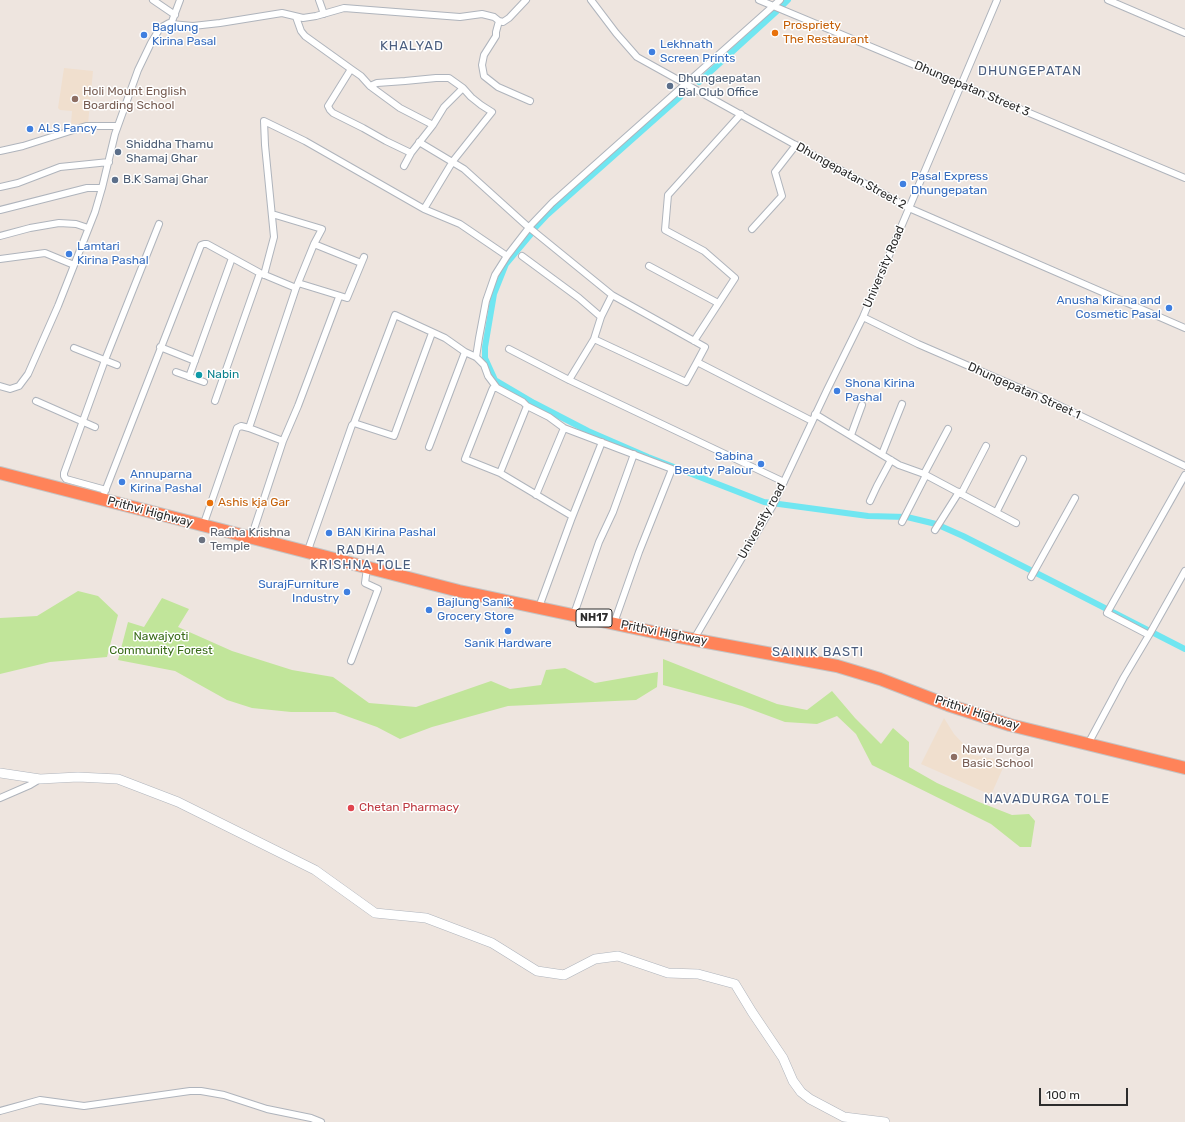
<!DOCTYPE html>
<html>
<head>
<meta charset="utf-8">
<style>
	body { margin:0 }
	#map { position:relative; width:1185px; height:1122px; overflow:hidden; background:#eee5df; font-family:Rubik,sans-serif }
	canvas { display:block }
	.scale { position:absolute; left:1039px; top:1088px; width:89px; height:18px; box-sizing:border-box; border:2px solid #2c2c2c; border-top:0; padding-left:5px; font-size:12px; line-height:14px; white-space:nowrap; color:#2c2c2c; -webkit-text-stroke:3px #fff; paint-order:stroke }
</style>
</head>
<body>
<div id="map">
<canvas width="1185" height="1122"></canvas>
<div class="scale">100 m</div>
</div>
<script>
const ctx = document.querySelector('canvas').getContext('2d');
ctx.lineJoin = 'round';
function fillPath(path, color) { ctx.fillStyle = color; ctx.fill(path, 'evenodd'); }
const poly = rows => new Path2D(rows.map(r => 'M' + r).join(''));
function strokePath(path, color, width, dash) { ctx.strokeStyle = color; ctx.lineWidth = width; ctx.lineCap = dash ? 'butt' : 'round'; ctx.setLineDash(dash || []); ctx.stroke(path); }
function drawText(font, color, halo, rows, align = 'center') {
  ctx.font = font + ' Rubik,sans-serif'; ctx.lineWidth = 3; ctx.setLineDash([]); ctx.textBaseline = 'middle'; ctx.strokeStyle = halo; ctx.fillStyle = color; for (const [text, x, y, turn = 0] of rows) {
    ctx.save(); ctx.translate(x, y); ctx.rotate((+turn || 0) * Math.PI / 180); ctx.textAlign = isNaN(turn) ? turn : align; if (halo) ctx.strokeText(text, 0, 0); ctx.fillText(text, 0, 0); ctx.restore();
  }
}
const education = poly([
	[64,68,93,71,88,124,71,124,72,111,60,110,58,108],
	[944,718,954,734,974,755,1006,761,991,795,921,764]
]);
const green = poly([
	[78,591,98,596,118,615,107,657,50,662,0,674,0,618,37,616],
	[162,598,189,609,178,627,232,651,292,670,333,677,369,703,416,707,491,681,510,689,541,685,546,670,565,668,595,683,658,672,657,687,636,700,508,706,432,727,400,739,377,727,335,712,291,712,252,708,227,700,175,671,118,660,128,622,144,627],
	[663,659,777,704,807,710,832,691,855,718,881,744,893,728,909,742,909,767,937,783,979,802,1012,815,1029,814,1035,821,1031,847,1020,847,991,824,872,765,856,734,837,716,817,724,785,722,742,706,663,685]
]);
const canal = poly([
	[781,7,788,0],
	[699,82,777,11],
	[534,229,547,215,690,88],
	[531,234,506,264,494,294,485,347,485,358,495,380,534,403,588,431,648,457,764,502,868,516,907,517,936,524,963,536,1054,582,1185,649]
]);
const street = poly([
	[153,0,175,15],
	[180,0,171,24,193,26,220,23,282,13,303,18,316,16,344,8,460,17,482,14,494,17,499,21,503,22,509,18,526,0],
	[319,0,324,14],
	[591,0,616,33,637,57,909,208,1185,328],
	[759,0,1185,178],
	[1108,0,1185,33],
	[296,17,301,31,305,36,351,69],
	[499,21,496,32,496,36,484,55,482,65,484,76,498,87,530,101],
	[370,86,361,76,351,69,328,106,330,110,333,113,363,128,386,141,411,153],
	[419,142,464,169,526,225,612,295,705,347,697,362],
	[0,151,23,146,86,126,117,126],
	[404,166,411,153,433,125,444,107,463,88],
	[0,187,18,183,60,167,109,162],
	[424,209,453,161,492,112,481,105,471,97,463,88,449,78,436,78,405,81,377,83,370,86,400,108,433,125],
	[0,210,87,188,102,188],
	[272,214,322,229,314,244,296,288],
	[752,229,782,196,775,172,796,145],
	[0,236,30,228,59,223,76,224,88,228],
	[314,244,361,263],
	[522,256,579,298,601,317],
	[0,259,45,253,74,265],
	[649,266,718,303],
	[264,275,274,237,265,145,264,121,305,141,424,209,460,224,507,256],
	[298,283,347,298,364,257],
	[863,317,918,344,1052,402,1185,466],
	[594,339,686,382,697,362,812,421],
	[694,341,735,278,704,251,665,230,668,195,741,114],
	[160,347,195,361],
	[74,348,117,365],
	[509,349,569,380,784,482],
	[476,357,479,338,486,301,495,275,507,256,531,225,552,203,780,0],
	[176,372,204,382],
	[189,377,232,258],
	[569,380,594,339,601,317,612,295],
	[0,386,10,389,19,386,28,374,58,306,95,212,102,188,115,134,138,70,151,43,160,28,169,23,171,24],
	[497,388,523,402,527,406,549,417,564,428,672,469,639,552,614,623],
	[36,401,95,427],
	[215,401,260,273],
	[815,414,899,465,924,474,1016,523],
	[354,423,394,436,432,333],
	[851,435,862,405],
	[429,447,465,352],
	[882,454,902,404],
	[500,473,527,406],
	[924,474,948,429],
	[106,490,66,479,64,476,64,473,105,360,159,224],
	[961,494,986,446],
	[536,495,564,428],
	[102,499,201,245,204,244,207,244,260,273,296,288,249,428,283,441,298,406,339,297],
	[870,501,877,486,891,460],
	[997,511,1023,459],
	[902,522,926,475],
	[203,526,237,428,241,426,249,428],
	[935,530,959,492],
	[251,538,283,441],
	[307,553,352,425,354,423,395,315,445,338,465,352,476,357,484,365,488,376,497,388,493,388,492,390,465,459,500,473,572,516],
	[1031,577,1075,498],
	[539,607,571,520,602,442],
	[574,614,599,542,613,512,634,454],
	[1149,635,1185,571],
	[694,639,772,507,827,390,863,317,997,0],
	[351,661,378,589,365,583,367,568],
	[1088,744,1124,677,1149,635,1107,613,1185,475],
	[0,798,30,785,40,779],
	[0,1111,40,1100,84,1106,190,1091,201,1091,224,1095,267,1109,311,1118,321,1122]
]);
const secondary = poly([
	[0,773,40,779,78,777,118,779,178,802,315,870,375,913,426,918,492,943,537,971,564,975,595,959,618,956,668,973,698,974,735,984,752,1012,783,1058,793,1081,801,1092,810,1099,844,1117,885,1122]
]);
const highway = poly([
	[0,473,459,591,658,633,837,666,880,679,948,705,1010,725,1185,768]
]);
const markers = [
	[775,33,4,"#e8710a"],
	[144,35,4,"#3f7fe0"],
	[652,52,4,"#3f7fe0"],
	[670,86,4,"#5c6f8a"],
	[75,99,4,"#8d6e63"],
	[30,129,4,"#3f7fe0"],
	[118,152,4,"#5c6f8a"],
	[115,180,4,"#5c6f8a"],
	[903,184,4,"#3f7fe0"],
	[69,254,4,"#3f7fe0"],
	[1169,308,4,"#3f7fe0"],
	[199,375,4,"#0f9aa8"],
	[837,391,4,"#3f7fe0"],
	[761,464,4,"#3f7fe0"],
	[122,482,4,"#3f7fe0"],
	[210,503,4,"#e8710a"],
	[329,533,4,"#3f7fe0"],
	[202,540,4,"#6b7280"],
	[347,592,4,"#3f7fe0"],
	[429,610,4,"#3f7fe0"],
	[508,631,4,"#3f7fe0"],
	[954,757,4,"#8d6e63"],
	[351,808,4,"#e0444e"]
];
const shields = [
	[594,618,36]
];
const shieldNames = [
	["NH17",594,618]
];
const foodNames = [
	["Prospriety",783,26],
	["The Restaurant",783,40],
	["Ashis kja Gar",218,503]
];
const shopNames = [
	["Baglung",152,28],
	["Kirina Pasal",152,42],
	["Lekhnath",660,45],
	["Screen Prints",660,59],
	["ALS Fancy",38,129],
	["Pasal Express",911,177],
	["Dhungepatan",911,191],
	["Lamtari",77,247],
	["Kirina Pashal",77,261],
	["Anusha Kirana and",1161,301,"right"],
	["Cosmetic Pasal",1161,315,"right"],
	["Shona Kirina",845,384],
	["Pashal",845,398],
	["Sabina",753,457,"right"],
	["Beauty Palour",753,471,"right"],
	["Annuparna",130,475],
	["Kirina Pashal",130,489],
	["BAN Kirina Pashal",337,533],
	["SurajFurniture",339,585,"right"],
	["Industry",339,599,"right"],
	["Bajlung Sanik",437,603],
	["Grocery Store",437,617],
	["Sanik Hardware",508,644,"center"]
];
const serviceNames = [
	["Dhungaepatan",678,79],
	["Bal Club Office",678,93],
	["Shiddha Thamu",126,145],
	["Shamaj Ghar",126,159],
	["B.K Samaj Ghar",123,180]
];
const streetNames = [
	["Dhungepatan Street 3",972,89,23],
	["Dhungepatan Street 2",851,176,29],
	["University Road",884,267,-67],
	["Dhungepatan Street 1",1024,391,24],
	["Prithvi Highway",150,512,15],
	["University road",762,521,-61],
	["Prithvi Highway",664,633,11],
	["Prithvi Highway",977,713,18]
];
const educationNames = [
	["Holi Mount English",83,92],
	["Boarding School",83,106],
	["Nawa Durga",962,750],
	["Basic School",962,764]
];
const cultureNames = [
	["Nabin",207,375]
];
const worshipNames = [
	["Radha Krishna",210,533],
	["Temple",210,547]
];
const parkNames = [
	["Nawajyoti",161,637],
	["Community Forest",161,651]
];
const healthNames = [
	["Chetan Pharmacy",359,808]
];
const neighbourhoodNames = [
	["KHALYAD",412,46],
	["DHUNGEPATAN",1030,71],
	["RADHA",361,550],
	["KRISHNA TOLE",361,565],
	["SAINIK BASTI",818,652],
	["NAVADURGA TOLE",1047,799]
];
fillPath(education, '#f0dfce');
fillPath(green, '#c1e59a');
strokePath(canal, '#70e6f1', 6);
strokePath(street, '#afb4bc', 8);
strokePath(secondary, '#afb4bc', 10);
strokePath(highway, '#c4c4c4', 14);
strokePath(street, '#fff', 6);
strokePath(secondary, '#fff', 9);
strokePath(highway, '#ff8359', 12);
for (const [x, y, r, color] of markers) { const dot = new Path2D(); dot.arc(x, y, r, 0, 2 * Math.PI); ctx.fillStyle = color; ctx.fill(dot); strokePath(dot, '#fff', 1.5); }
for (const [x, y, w] of shields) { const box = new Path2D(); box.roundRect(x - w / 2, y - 9, w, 18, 3); ctx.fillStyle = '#fff'; ctx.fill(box); strokePath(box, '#2c2c2c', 1); }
drawText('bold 11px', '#2c2c2c', null, shieldNames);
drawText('12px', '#c56008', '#fff', foodNames, 'left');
drawText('12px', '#366cbe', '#fff', shopNames, 'left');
drawText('12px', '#4e5e75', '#fff', serviceNames, 'left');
drawText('12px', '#2c2c2c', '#fff', streetNames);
drawText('12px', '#785e54', '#fff', educationNames, 'left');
drawText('12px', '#0d838f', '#fff', cultureNames, 'left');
drawText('12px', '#5b616d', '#fff', worshipNames, 'left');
drawText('12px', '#3a6c19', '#fff', parkNames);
drawText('12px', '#be3a42', '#fff', healthNames, 'left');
ctx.letterSpacing = '1px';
drawText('13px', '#4b5e7f', '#fff', neighbourhoodNames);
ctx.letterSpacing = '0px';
</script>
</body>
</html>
